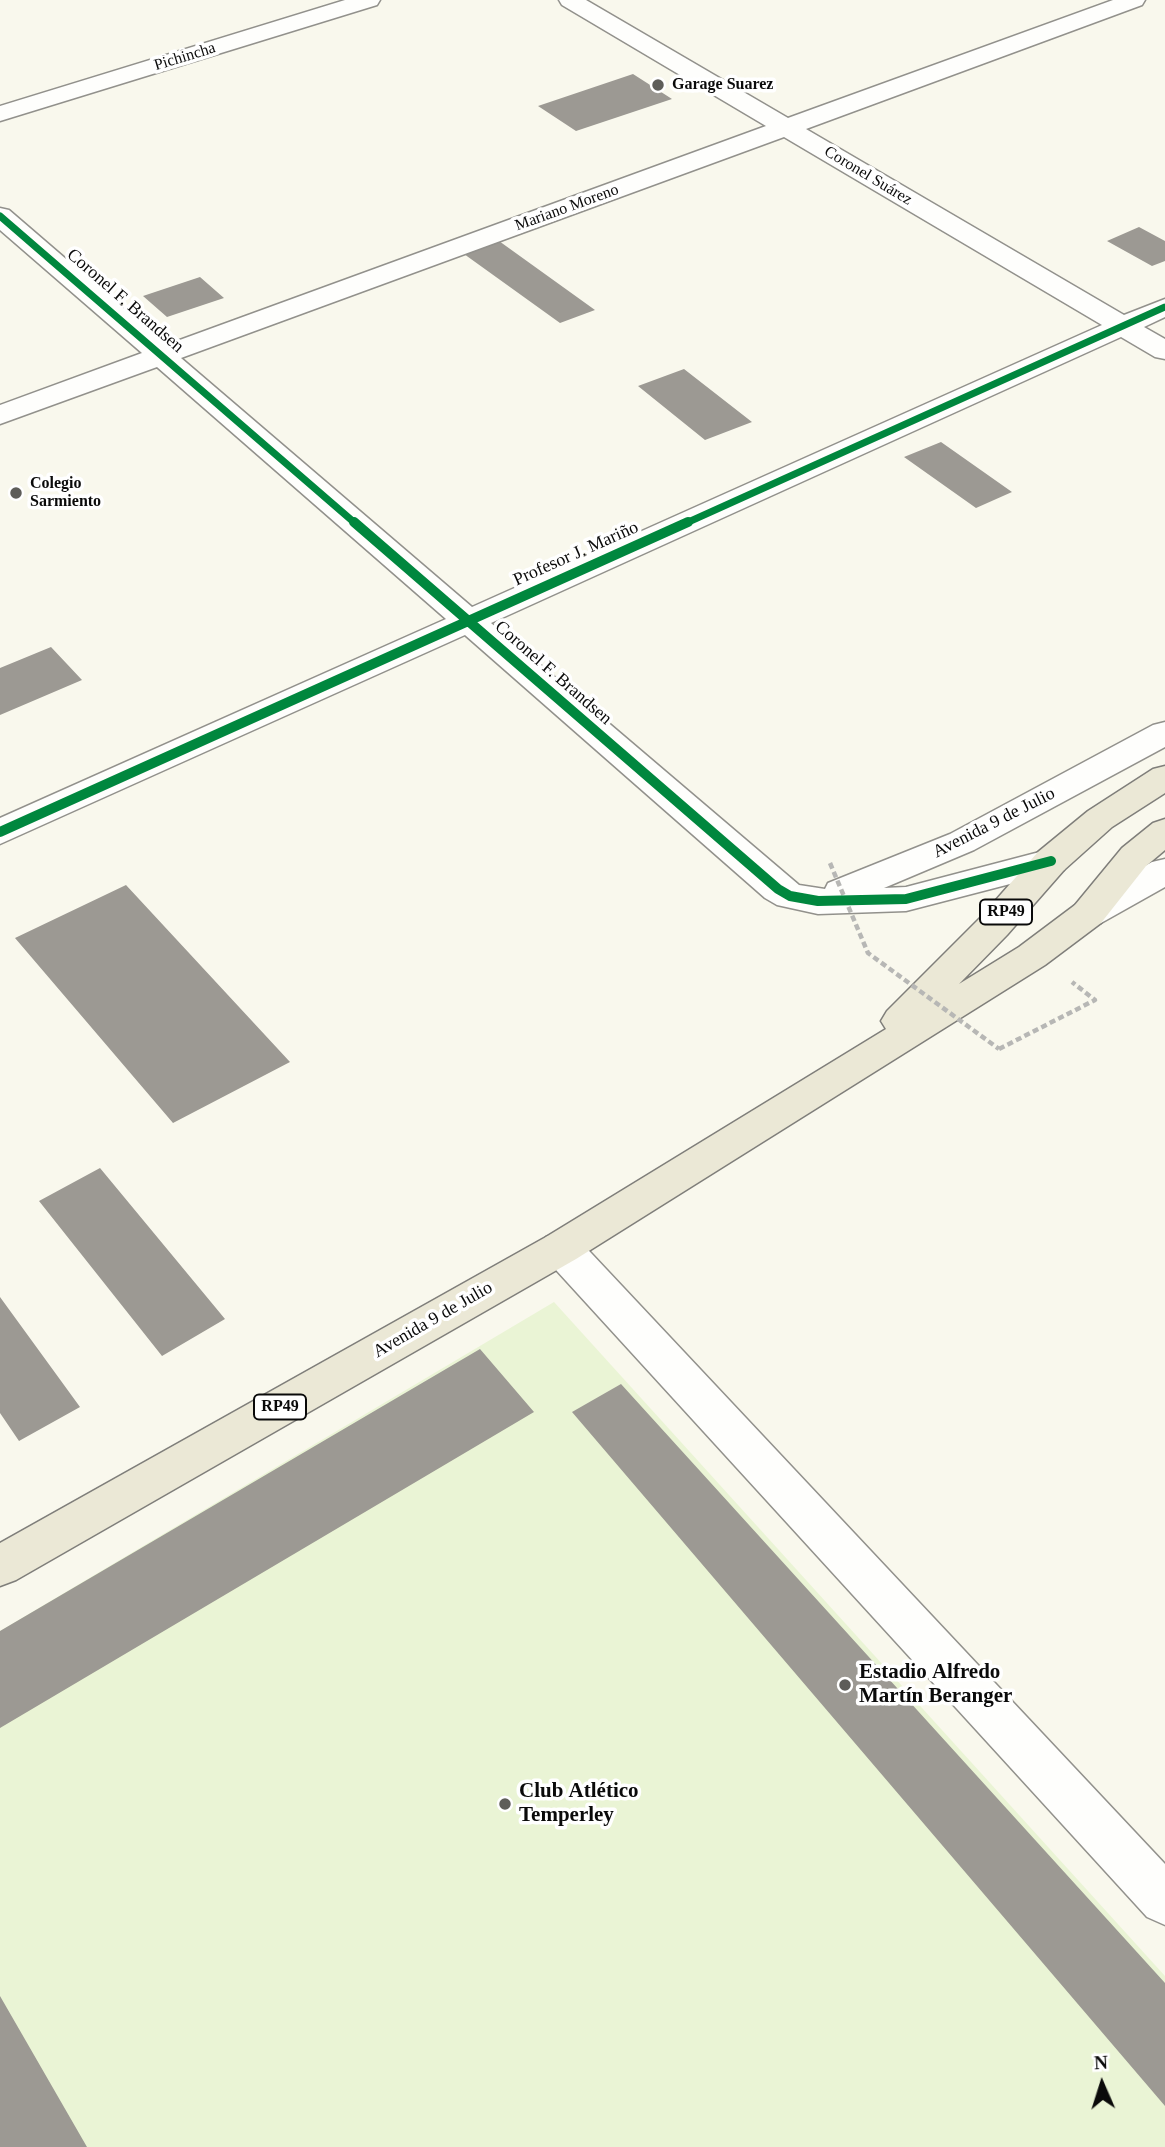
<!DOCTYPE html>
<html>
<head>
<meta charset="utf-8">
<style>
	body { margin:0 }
	#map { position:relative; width:1165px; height:2147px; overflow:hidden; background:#f9f8ed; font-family:Georgia,serif }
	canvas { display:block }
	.north { position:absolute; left:1067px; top:2049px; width:70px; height:70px; -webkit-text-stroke:5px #fff; paint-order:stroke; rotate:357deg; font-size:19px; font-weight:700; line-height:28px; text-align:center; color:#0a0a0a }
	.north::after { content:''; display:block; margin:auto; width:24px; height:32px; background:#0a0a0a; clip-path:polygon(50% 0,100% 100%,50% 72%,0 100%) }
</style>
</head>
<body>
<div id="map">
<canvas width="1165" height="2147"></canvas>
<div class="north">N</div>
</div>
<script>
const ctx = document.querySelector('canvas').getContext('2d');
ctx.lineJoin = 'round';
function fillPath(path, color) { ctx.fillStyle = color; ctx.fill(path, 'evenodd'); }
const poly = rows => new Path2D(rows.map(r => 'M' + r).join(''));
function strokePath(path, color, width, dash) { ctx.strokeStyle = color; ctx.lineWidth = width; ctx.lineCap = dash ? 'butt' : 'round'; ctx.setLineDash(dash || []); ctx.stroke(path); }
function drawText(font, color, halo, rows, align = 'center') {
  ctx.font = font + ' Georgia,serif'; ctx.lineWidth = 7; ctx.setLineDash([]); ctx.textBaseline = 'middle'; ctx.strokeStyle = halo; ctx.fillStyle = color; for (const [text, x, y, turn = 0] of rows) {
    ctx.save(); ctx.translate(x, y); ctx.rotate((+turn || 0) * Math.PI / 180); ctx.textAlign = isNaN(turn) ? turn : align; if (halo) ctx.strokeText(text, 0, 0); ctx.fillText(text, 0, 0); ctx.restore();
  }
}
const pitch = poly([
	[554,1302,1165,1976,1165,2147,0,2147,0,1631]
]);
const building = poly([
	[633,74,672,99,576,131,538,106],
	[1139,227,1165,241,1165,261,1152,266,1107,241],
	[499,241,595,310,560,323,464,254],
	[200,277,224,298,167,317,143,296],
	[684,369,752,422,705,440,638,386],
	[941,442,1012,492,976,508,904,457],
	[51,647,82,680,0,715,0,668],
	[126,885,290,1062,173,1123,15,938],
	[100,1168,225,1319,162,1356,39,1201],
	[0,1297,80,1407,19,1441,0,1413],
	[480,1349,534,1412,0,1728,0,1631],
	[621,1384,1165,1983,1165,2106,572,1412],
	[0,1996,87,2147,0,2147]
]);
const path = poly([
	[999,1049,1095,1000,1072,982]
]);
const minor = poly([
	[345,0,380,0,377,5,0,121,0,106,345,0],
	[559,0,586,0,788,118,1113,0,1145,0,1142,5,806,129,1124,315,1165,299,1165,317,1144,327,1165,339,1165,359,1155,357,1121,337,491,623,799,885,825,889,828,883,950,834,1153,725,1165,722,1165,747,974,850,884,888,906,887,1051,849,1064,852,1069,861,1064,870,906,911,818,914,777,905,765,898,465,635,0,844,0,818,446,619,157,367,0,424,0,405,142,353,0,230,0,208,9,210,166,345,766,126,562,5,559,0],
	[784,137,1102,325,472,607,181,358,784,137],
	[1165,859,1165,887,1101,923,1088,927,1075,923,1070,914,1075,905,1152,862,1165,859],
	[561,1232,576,1237,1165,1864,1165,1925,1147,1917,546,1259,540,1248,546,1237,561,1232]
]);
const primary = poly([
	[1165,766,1165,793,1112,827,1064,870,1007,935,959,984,1019,947,1075,905,1122,848,1153,823,1165,819,1165,850,1146,866,1101,923,1045,965,576,1259,16,1580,0,1586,0,1543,546,1237,886,1029,881,1021,887,1011,981,917,1038,852,1088,811,1153,769,1165,766]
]);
const pathBridge = poly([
	[830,863,868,953,999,1049]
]);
const cyclewayFar1 = poly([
	[0,216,356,524],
	[684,524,1165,307]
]);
const cycleway = poly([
	[354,522,778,889,790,896,818,901,906,899,1051,861],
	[0,832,688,522]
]);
const markers = [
	[658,85,7,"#5e5d59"],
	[16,493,7,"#5e5d59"],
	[845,1685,7,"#5e5d59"],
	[505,1804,7,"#5e5d59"]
];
const farStreetnames = [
	["Pichincha",185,57,-17],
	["Coronel Suárez",868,176,31],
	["Mariano Moreno",567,208,-20]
];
const farPoinames = [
	["Garage Suarez",672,85],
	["Colegio",30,484],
	["Sarmiento",30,502]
];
const shields = [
	[1006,912,52],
	[280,1407,52]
];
const shieldNames = [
	["RP49",1006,912],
	["RP49",280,1407]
];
const streetNames = [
	["Coronel F. Brandsen",125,301,41],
	["Profesor J. Mariño",576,554,-24],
	["Coronel F. Brandsen",553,673,41],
	["Avenida 9 de Julio",994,823,-27],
	["Avenida 9 de Julio",433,1320,-30]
];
const nearPoinames = [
	["Estadio Alfredo",859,1673],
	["Martín Beranger",859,1697],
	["Club Atlético",519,1792],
	["Temperley",519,1816]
];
fillPath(pitch, '#eaf4d5');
fillPath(building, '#9c9993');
strokePath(minor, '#92918c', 3);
strokePath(primary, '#7f7e7a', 3);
strokePath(path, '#b7b7b5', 4.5, [6, 3.5]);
fillPath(minor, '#fefefc');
fillPath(primary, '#ebe8d6');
strokePath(pathBridge, '#b7b7b5', 4.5, [6, 3.5]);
strokePath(cyclewayFar1, '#00873e', 7);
strokePath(cycleway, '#00873e', 10);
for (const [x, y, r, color] of markers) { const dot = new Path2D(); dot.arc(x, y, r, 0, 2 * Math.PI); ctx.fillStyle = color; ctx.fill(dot); strokePath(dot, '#fff', 2.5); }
drawText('16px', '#0a0a0a', '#fff', farStreetnames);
drawText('bold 16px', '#0a0a0a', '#fff', farPoinames, 'left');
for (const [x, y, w] of shields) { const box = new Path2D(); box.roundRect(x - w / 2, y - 12.5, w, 25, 5); ctx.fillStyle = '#fff'; ctx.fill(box); strokePath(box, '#0a0a0a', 2); }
drawText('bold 16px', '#0a0a0a', null, shieldNames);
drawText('18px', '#0a0a0a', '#fff', streetNames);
drawText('bold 21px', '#0a0a0a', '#fff', nearPoinames, 'left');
</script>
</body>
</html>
